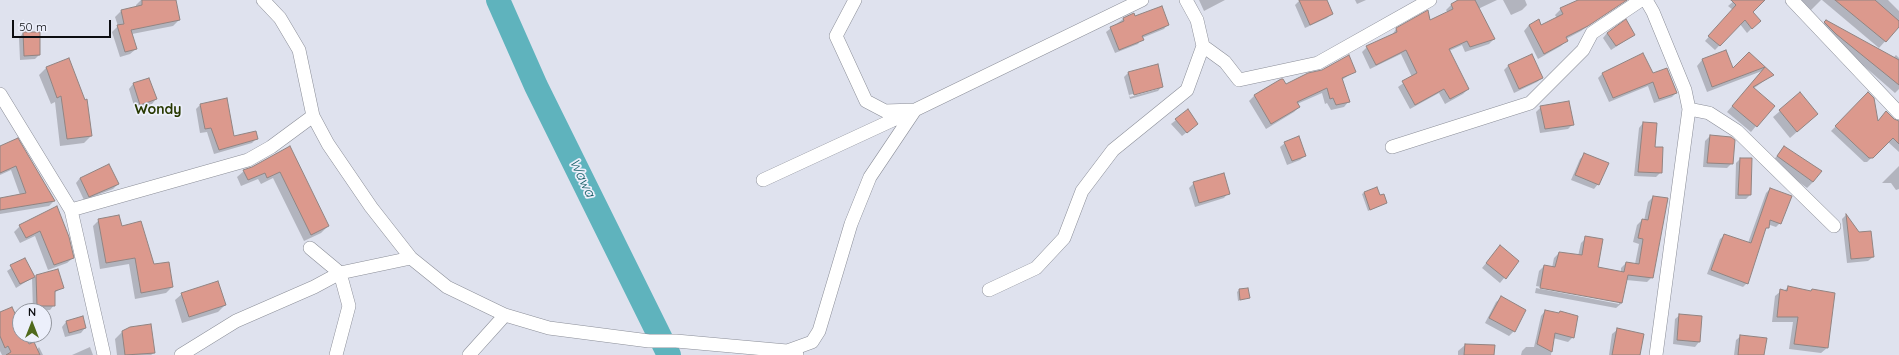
<!DOCTYPE html>
<html>
<head>
<meta charset="utf-8">
<style>
	body { margin:0 }
	#map { position:relative; width:1899px; height:355px; overflow:hidden; background:#dfe2ee; font-family:Quicksand,sans-serif }
	canvas { display:block }
	.north { position:absolute; left:12px; top:303px; width:40px; height:40px; box-sizing:border-box; background:#eceffb; border:1px solid #92959d; border-radius:50%; rotate:0deg; font-size:11px; font-weight:700; line-height:16px; text-align:center; color:#0c0d11 }
	.north::after { content:''; display:block; margin:auto; width:14px; height:18px; background:#4f691c; clip-path:polygon(50% 0,100% 100%,50% 72%,0 100%) }
	.scale { position:absolute; left:12px; top:20px; width:99px; height:18px; box-sizing:border-box; border:2px solid #0c0d11; border-top:0; padding-left:5px; font-size:12px; line-height:14px; white-space:nowrap; color:#0c0d11; -webkit-text-stroke:3px #eceffb; paint-order:stroke }
</style>
</head>
<body>
<div id="map">
<canvas width="1899" height="355"></canvas>
<div class="north">N</div>
<div class="scale">50 m</div>
</div>
<script>
const ctx = document.querySelector('canvas').getContext('2d');
ctx.lineJoin = 'round';
function fillPath(path, color) { ctx.fillStyle = color; ctx.fill(path, 'evenodd'); }
const poly = rows => new Path2D(rows.map(r => 'M' + r).join(''));
function strokePath(path, color, width, dash) { ctx.strokeStyle = color; ctx.lineWidth = width; ctx.lineCap = dash ? 'butt' : 'round'; ctx.setLineDash(dash || []); ctx.stroke(path); }
function drawText(font, color, halo, rows, align = 'center') {
  ctx.font = font + ' Quicksand,sans-serif'; ctx.lineWidth = 3.5; ctx.setLineDash([]); ctx.textBaseline = 'middle'; ctx.strokeStyle = halo; ctx.fillStyle = color; for (const [text, x, y, turn = 0] of rows) {
    ctx.save(); ctx.translate(x, y); ctx.rotate((+turn || 0) * Math.PI / 180); ctx.textAlign = isNaN(turn) ? turn : align; if (halo) ctx.strokeText(text, 0, 0); ctx.fillText(text, 0, 0); ctx.restore();
  }
}
const shadow = poly([
	[141,0,175,0,179,20,173,26,132,34,136,49,130,54,120,57,112,32,118,26,115,17,121,11,136,7,136,5],
	[1199,0,1225,0,1204,11],
	[1300,0,1326,0,1331,14,1327,18,1305,28,1295,5],
	[1355,0,1366,0,1357,4],
	[1461,0,1497,0,1478,9,1494,39,1489,44,1465,52,1462,45,1449,51,1468,89,1463,94,1445,104,1439,93,1410,109,1398,87,1412,77,1401,54,1370,69,1362,52,1367,47,1392,35,1396,29,1429,22,1448,13,1446,10,1451,5],
	[1503,0,1525,0,1527,5,1522,10,1511,15],
	[1580,0,1619,0,1621,3,1581,31,1566,39,1567,40,1561,46,1538,59,1524,31,1529,25,1541,26,1557,18,1555,15,1561,9],
	[1735,0,1763,0,1751,12,1759,21,1747,33,1740,24,1715,50,1705,41,1733,10,1728,6],
	[1800,0,1821,0,1811,10],
	[1822,0,1888,0,1899,11,1899,26,1879,48],
	[1133,14,1135,17,1168,24,1164,29,1142,38,1138,44,1115,53,1106,32,1123,19],
	[1826,21,1893,58,1896,55,1899,58,1899,89,1895,93,1864,66,1862,68,1820,27],
	[23,33,39,55,35,59,20,60,19,38],
	[1607,33,1634,35,1611,50,1603,38],
	[1725,51,1732,70,1749,54,1772,75,1753,89,1756,126,1751,132,1727,112,1762,71,1707,92,1697,66,1702,60],
	[1532,55,1542,78,1537,82,1514,93,1504,70,1508,66],
	[1643,55,1653,74,1676,93,1672,97,1654,103,1648,86,1609,102,1598,78,1602,74],
	[68,60,91,136,84,143,60,146,55,102,51,104,39,75,46,68],
	[1157,65,1162,86,1158,91,1130,99,1124,77,1128,73],
	[1158,87,1158,89,1130,97,1129,95],
	[1355,71,1342,80,1349,101,1344,107,1331,110,1327,103,1325,104,1322,93,1297,104,1299,107,1294,112,1266,129,1249,101,1254,96,1281,80,1286,85],
	[149,79,156,99,152,104,135,109,129,89,133,84],
	[1800,94,1817,114,1790,138,1773,117],
	[1868,94,1877,123,1899,121,1899,152,1888,142,1867,162,1864,162,1831,131],
	[200,105,233,137,256,139,252,143,214,154,207,132,200,133,196,109],
	[1541,107,1573,124,1568,129,1540,133,1536,112],
	[1176,120,1192,128,1182,136,1171,124],
	[1643,123,1654,148,1661,172,1656,177,1634,176,1639,128],
	[1710,136,1732,163,1727,168,1703,167,1705,141],
	[1285,143,1305,156,1300,160,1287,165,1280,147],
	[0,147,54,201,49,206,0,214,0,199,20,195,11,170,0,175],
	[289,147,328,226,321,233,304,241,273,178,261,184,258,179,241,186,237,177,244,171,252,168],
	[1784,147,1813,182,1807,188,1772,162],
	[1584,155,1598,184,1594,189,1571,180,1580,159],
	[1740,159,1750,195,1746,199,1735,199,1736,163],
	[1899,166,1899,189,1896,190,1891,183,1882,183],
	[80,178,118,184,113,189,84,200,76,183],
	[1194,183,1228,193,1224,198,1195,207,1189,188],
	[1770,189,1780,223,1776,227,1767,224,1747,283,1743,287,1707,274,1720,239,1725,235,1748,243,1766,193],
	[1365,192,1379,197,1386,203,1368,211,1362,194],
	[1653,197,1652,277,1647,282,1626,280,1622,303,1616,308,1535,293,1536,288,1619,304,1619,302,1536,286,1539,271,1544,266,1552,268,1554,258,1559,253,1578,256,1581,243,1586,238,1597,268,1621,273,1621,268,1626,263,1635,264,1639,244,1633,242,1637,225,1642,220,1644,221,1648,202],
	[56,207,73,258,67,263,48,270,35,236,20,243,14,232,20,226],
	[1846,215,1873,257,1868,261,1847,263,1842,219],
	[99,220,121,228,154,265,168,263,172,287,166,293,135,299,129,264,100,269,93,226],
	[1500,246,1518,261,1500,283,1482,268],
	[25,259,34,278,37,276,62,288,54,293,54,305,50,310,33,311,32,278,16,288,7,271],
	[1788,287,1827,348,1821,353,1789,349,1793,322,1772,322,1775,296,1781,291,1784,291],
	[1239,290,1249,297,1238,301,1237,292],
	[182,294,225,305,218,312,182,323,175,300],
	[1501,298,1525,311,1514,331,1509,336,1485,323,1496,302],
	[1545,311,1573,337,1568,342,1553,338,1551,355,1521,355,1522,351,1526,347,1534,347,1541,316],
	[0,313,20,327,20,335,24,335,28,346,37,350,39,347,43,355,2,355,0,351],
	[1680,315,1701,317,1699,342,1695,347,1673,344,1675,319],
	[82,318,85,328,81,333,65,337,62,327,66,322],
	[130,328,154,353,151,355,117,355,115,339,122,332],
	[1617,330,1639,355,1609,355,1612,334],
	[1741,336,1763,355,1734,355,1736,340],
	[1465,345,1493,355,1458,355,1458,351],
	[90,347,93,355,72,355]
]);
const river = poly([
	[498,0,536,86,669,355]
]);
const building = poly([
	[142,0,176,0,180,20,131,30,137,49,125,52,117,25,124,24,121,10,142,5,142,0],
	[1299,0,1327,0,1333,14,1310,25,1299,0],
	[1458,0,1475,0,1495,39,1470,47,1467,41,1449,49,1469,89,1450,99,1444,89,1415,105,1402,81,1417,73,1406,50,1376,65,1366,46,1397,32,1396,28,1428,10,1430,20,1453,9,1451,4,1458,0],
	[1578,0,1627,0,1588,26,1566,37,1568,41,1544,54,1529,25,1539,19,1541,25,1563,14,1560,8,1578,0],
	[1731,0,1765,0,1753,12,1761,21,1752,29,1745,20,1720,46,1708,36,1736,5,1731,0],
	[1835,0,1875,0,1899,21,1899,27,1886,42,1835,0],
	[1162,6,1169,25,1142,36,1144,40,1119,50,1110,27,1124,21,1123,18,1134,13,1135,16,1162,6],
	[1626,19,1635,35,1616,46,1607,33,1626,19],
	[1826,20,1899,60,1899,85,1836,34,1824,22,1826,20],
	[23,32,40,32,40,55,24,56,23,32],
	[1726,50,1733,68,1749,52,1774,75,1753,87,1775,106,1757,127,1732,106,1765,67,1712,87,1702,59,1726,50],
	[1643,53,1653,73,1667,68,1677,93,1659,99,1653,82,1613,98,1602,73,1643,53],
	[1532,54,1543,78,1519,89,1508,65,1532,54],
	[1349,55,1356,72,1342,78,1350,102,1336,105,1333,98,1330,99,1327,88,1297,102,1300,107,1271,124,1254,95,1281,79,1283,79,1286,84,1308,73,1322,70,1349,55],
	[69,58,85,100,87,99,92,136,67,139,61,96,57,98,46,67,69,58],
	[1158,64,1163,87,1134,95,1128,72,1158,64],
	[149,78,157,99,140,105,133,83,149,78],
	[1800,92,1818,114,1797,132,1779,110,1800,92],
	[1868,92,1874,98,1878,121,1886,111,1894,119,1899,121,1899,144,1893,138,1873,158,1869,158,1835,126,1868,92],
	[227,98,234,136,256,131,258,139,219,150,211,128,205,129,200,104,227,98],
	[1569,101,1574,125,1545,129,1540,106,1569,101],
	[1188,109,1198,124,1187,133,1175,119,1188,109],
	[1643,122,1657,123,1655,147,1663,147,1662,173,1638,172,1643,122],
	[1710,135,1731,137,1735,140,1733,164,1707,163,1710,135],
	[1299,136,1306,156,1292,161,1284,142,1299,136],
	[18,138,55,201,0,210,0,198,26,193,16,166,0,173,0,146,18,138],
	[290,146,329,226,311,235,280,172,267,178,265,173,248,180,243,170,252,167,290,146],
	[1784,146,1822,171,1813,182,1777,156,1784,146],
	[1584,153,1609,163,1599,185,1575,175,1584,153],
	[1740,158,1752,158,1751,195,1738,195,1740,158],
	[109,164,119,184,89,197,80,178,109,164],
	[1224,173,1230,194,1199,203,1193,182,1224,173],
	[1377,187,1380,195,1384,194,1387,203,1370,210,1364,192,1377,187],
	[1770,188,1792,196,1781,224,1770,220,1769,228,1766,228,1748,284,1711,270,1724,234,1751,243,1770,188],
	[1653,196,1668,198,1653,278,1628,275,1622,303,1540,288,1544,265,1555,267,1559,252,1582,255,1585,236,1603,239,1598,267,1624,272,1626,262,1639,264,1643,239,1638,238,1642,219,1648,220,1653,196],
	[57,206,69,237,74,258,54,265,40,231,26,238,19,225,57,206],
	[1846,214,1859,232,1871,231,1874,257,1851,259,1846,214],
	[119,215,122,226,141,221,154,264,169,262,173,287,141,293,135,258,106,263,98,219,119,215],
	[1500,245,1519,261,1506,279,1486,263,1500,245],
	[25,258,35,277,20,284,10,265,25,258],
	[58,269,64,288,55,291,55,306,37,306,36,275,58,269],
	[218,281,226,305,189,317,181,293,218,281],
	[1788,286,1811,291,1812,289,1835,293,1828,348,1794,344,1798,317,1777,317,1780,289,1787,291,1788,286],
	[1248,288,1250,298,1240,300,1239,289,1248,288],
	[1501,296,1526,310,1515,332,1489,318,1501,296],
	[12,307,20,324,20,335,25,335,29,344,34,342,40,355,6,355,11,352,8,346,5,348,0,336,0,312,12,307],
	[1545,310,1559,313,1560,311,1578,316,1574,338,1555,333,1552,352,1537,344,1545,310],
	[1679,314,1702,316,1700,342,1677,340,1679,314],
	[83,316,86,328,69,333,66,321,83,316],
	[151,324,155,353,125,355,122,331,130,327,151,324],
	[1617,328,1644,334,1640,355,1612,355,1617,328],
	[1740,335,1767,338,1764,355,1738,355,1740,335],
	[1465,344,1495,345,1494,355,1464,355,1465,344]
]);
const minor = poly([
	[263,0,280,18,299,50,313,116,328,144,371,207,411,258,447,287,505,315,549,328,649,341,676,341,787,351,797,355],
	[855,0,836,36,866,101,885,111,915,110,1142,0],
	[1646,0,1653,12,1685,90,1689,109,1656,355],
	[1792,0,1899,113],
	[1203,46,1225,62,1239,80,1318,63,1430,0],
	[0,94,71,210,104,355],
	[1689,109,1709,113,1737,131,1834,226],
	[1392,147,1530,103,1583,50,1592,33,1641,0],
	[763,180,908,113],
	[71,210,248,160,271,147,313,116],
	[310,248,340,273,349,306,336,355],
	[989,290,1036,268,1064,238,1082,191,1113,150,1187,90,1203,46,1197,20,1186,0],
	[787,351,812,342,819,331,851,224,870,177,915,110],
	[181,355,236,321,314,287,340,273,411,258],
	[469,355,505,315]
]);
const neighbourhoodNames = [
	["Wondy",158,110]
];
const waterNames = [
	["Wawa",582,178,64]
];
fillPath(shadow, '#0003');
strokePath(river, '#5fb3bd', 24);
fillPath(building, '#dc998d');
strokePath(building, '#918482', 1);
strokePath(minor, '#8b8e98', 14);
strokePath(minor, '#fff', 13);
drawText('bold 14px', '#283901', '#eceffb', neighbourhoodNames);
drawText('italic 14px', '#175e66', '#eceffb', waterNames);
</script>
</body>
</html>
